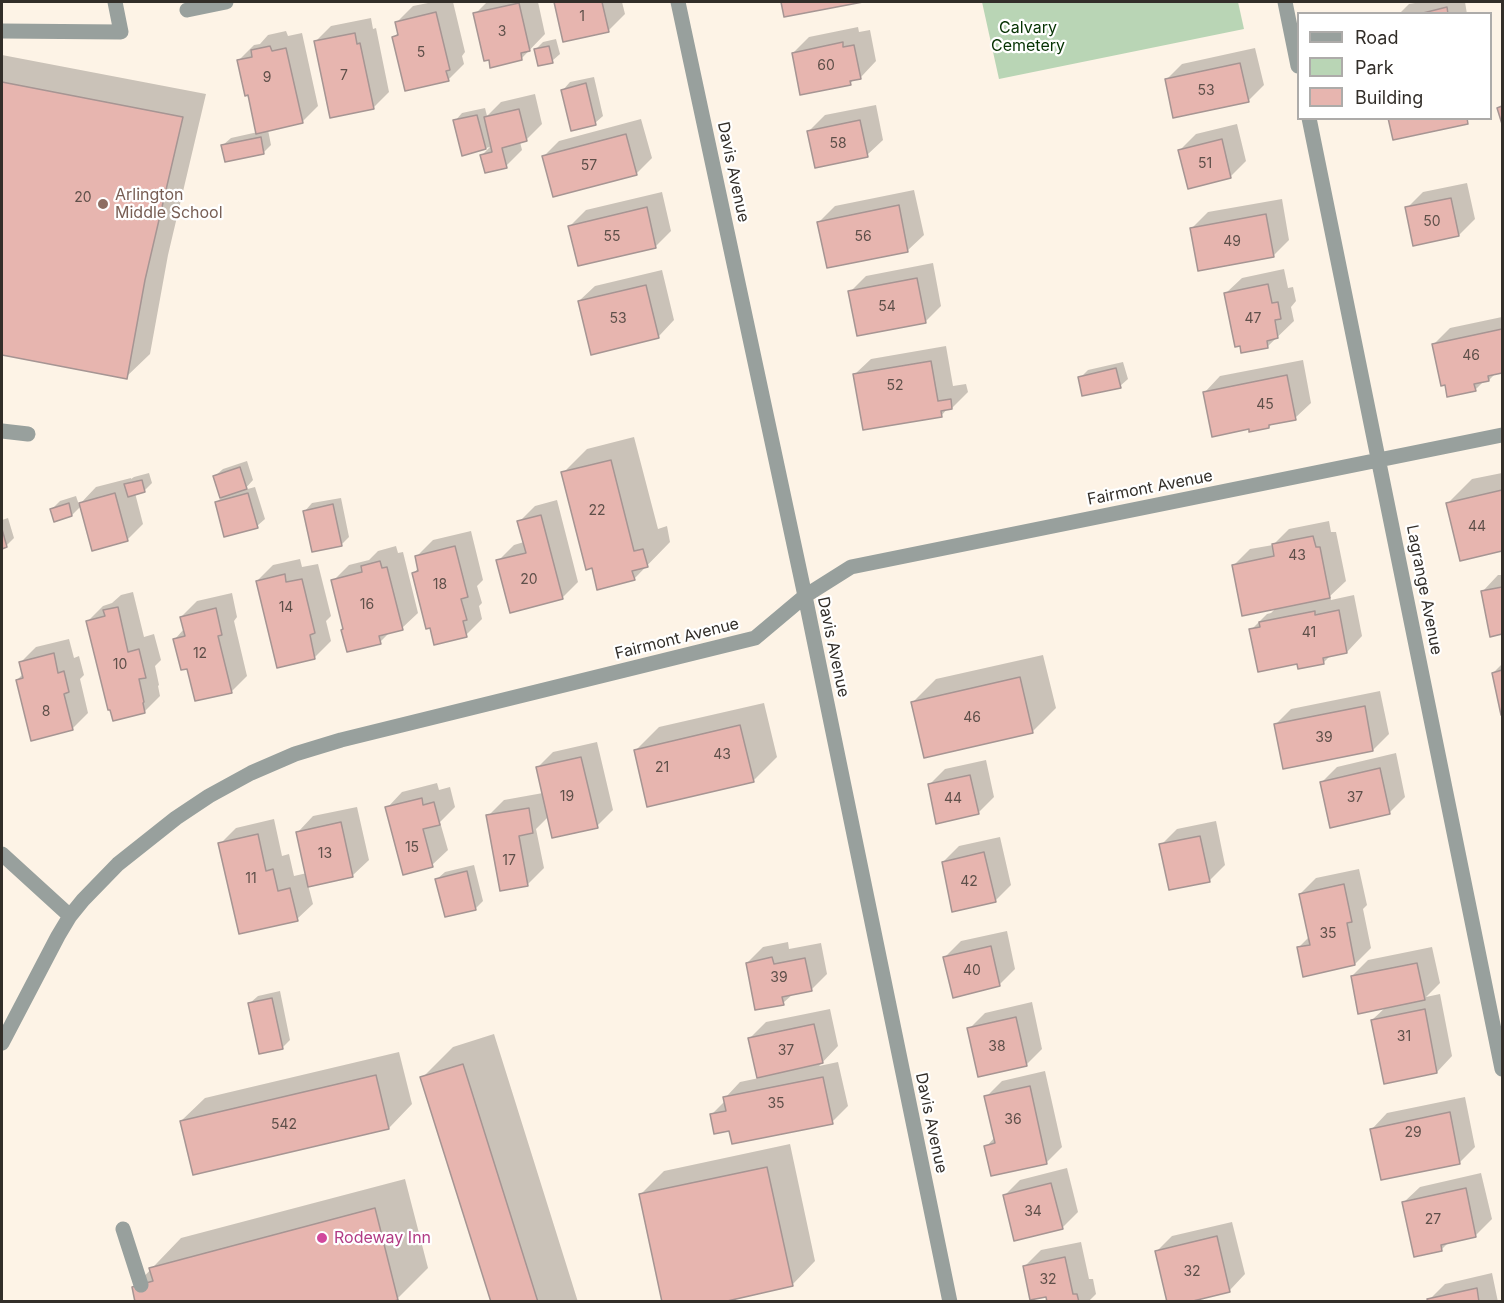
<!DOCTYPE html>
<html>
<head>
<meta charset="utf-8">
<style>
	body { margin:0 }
	#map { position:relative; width:1504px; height:1303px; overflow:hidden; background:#fdf3e6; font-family:Inter,sans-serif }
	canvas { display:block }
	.frame { position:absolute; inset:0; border:3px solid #322e29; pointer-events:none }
	.legend { position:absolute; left:1297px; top:12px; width:195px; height:108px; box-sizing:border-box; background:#fff; border:2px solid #adaba9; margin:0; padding:8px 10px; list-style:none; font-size:18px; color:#322e29 }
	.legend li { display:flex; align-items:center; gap:12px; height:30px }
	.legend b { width:30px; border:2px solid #adaba9 }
</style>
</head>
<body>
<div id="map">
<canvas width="1504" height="1303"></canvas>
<div class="frame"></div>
<ul class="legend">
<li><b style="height:8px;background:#98a09d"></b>Road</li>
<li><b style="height:16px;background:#b9d5b5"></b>Park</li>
<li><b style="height:16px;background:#e7b5af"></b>Building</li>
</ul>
</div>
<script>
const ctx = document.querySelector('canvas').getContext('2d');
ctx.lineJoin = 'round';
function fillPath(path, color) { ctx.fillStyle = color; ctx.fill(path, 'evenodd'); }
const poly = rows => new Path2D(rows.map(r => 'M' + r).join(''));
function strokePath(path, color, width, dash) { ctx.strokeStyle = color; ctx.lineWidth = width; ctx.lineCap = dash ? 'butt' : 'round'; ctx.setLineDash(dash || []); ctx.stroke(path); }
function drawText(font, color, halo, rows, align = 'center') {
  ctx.font = font + ' Inter,sans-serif'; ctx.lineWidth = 4.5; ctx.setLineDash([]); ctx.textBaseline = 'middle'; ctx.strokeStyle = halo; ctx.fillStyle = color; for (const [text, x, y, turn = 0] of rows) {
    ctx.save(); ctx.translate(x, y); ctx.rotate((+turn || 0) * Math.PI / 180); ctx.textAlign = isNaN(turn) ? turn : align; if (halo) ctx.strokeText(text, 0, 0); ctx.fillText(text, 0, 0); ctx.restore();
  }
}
const green = poly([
	[982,2,1238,2,1244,29,999,79]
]);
const shadow = poly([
	[433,2,453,2,465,52,462,56,464,64,448,80,394,37,399,32,397,22,413,6],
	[487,2,538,2,545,34,521,59,475,14],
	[555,2,622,2,625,14,609,30,564,41],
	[782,2,855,2,785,15],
	[1421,2,1465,2,1467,14,1395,14,1401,12,1409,4],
	[371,18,373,29,376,28,389,92,373,108,315,42,331,26],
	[858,27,859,32,870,30,876,61,861,77,855,78,850,84,793,53,809,37],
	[286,31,288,36,302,33,318,106,302,122,268,130,271,145,263,153,223,145,231,138,258,132,249,94,238,61,254,45,260,44,268,35],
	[556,39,560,54,552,61,535,50,543,42],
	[1255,48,1264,85,1248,101,1166,80,1182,64],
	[2,55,206,94,168,255,150,354,126,377,2,353],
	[594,77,603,116,595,123,563,90,570,82],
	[535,94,542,124,526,140,520,142,522,150,506,166,482,155,490,147,463,154,455,121,462,113,485,108,487,116,501,102],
	[876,105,883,140,867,155,809,131,825,115],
	[641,119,652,158,636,174,543,157,559,141],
	[1237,124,1246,161,1230,177,1180,150,1196,134],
	[1467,183,1475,219,1459,235,1407,208,1423,192],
	[914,190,924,235,908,250,819,222,835,206],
	[662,192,671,231,655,247,570,226,586,210],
	[1282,199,1289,240,1273,256,1192,228,1208,212],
	[933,263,941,306,925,322,850,292,866,276],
	[1284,269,1288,288,1293,287,1296,301,1291,307,1294,321,1267,347,1226,293,1242,278],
	[662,270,674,320,659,336,592,353,579,301,595,286],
	[1502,317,1502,372,1496,373,1489,380,1484,381,1475,390,1434,344,1450,328],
	[946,346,953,386,966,384,968,392,952,408,948,408,941,416,855,374,871,359],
	[1303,360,1311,403,1295,418,1273,423,1269,427,1250,428,1205,392,1220,376],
	[1123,362,1128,379,1120,386,1080,378,1088,370],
	[634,437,658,529,667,526,670,542,634,579,563,473,587,449],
	[247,461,253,480,244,490,255,487,265,519,257,526,216,503,222,497,215,476,223,469],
	[149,473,152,483,144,491,135,493,143,524,127,540,81,506,72,515,52,509,60,501,76,496,79,505,96,487,131,478,131,479,134,477],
	[1502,473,1502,550,1461,559,1448,503,1472,479],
	[341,498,349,537,341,545,305,511,312,503],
	[557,500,578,582,562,598,498,561,514,545,524,542,519,522,535,506],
	[8,518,14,538,6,546,2,547,2,520],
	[1329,521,1331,532,1336,532,1346,581,1330,596,1331,600,1354,595,1362,636,1347,652,1331,655,1324,662,1298,663,1251,630,1267,614,1271,613,1276,608,1234,565,1250,549,1273,545,1289,529],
	[471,531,483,580,477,586,482,603,479,606,482,619,466,635,414,573,419,567,417,556,433,540],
	[396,546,398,553,403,552,418,613,402,628,391,631,380,642,345,628,333,581,349,565,369,560,378,551],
	[300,559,302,567,318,564,331,616,326,621,331,641,315,657,278,666,257,581,273,565],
	[1498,575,1502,575,1502,633,1491,635,1483,591],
	[133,592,144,637,154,634,161,660,155,666,159,685,158,686,160,696,144,712,87,622,103,606,112,603,121,595],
	[232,593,237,617,234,621,247,676,231,692,188,667,175,639,184,629,181,617,197,601],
	[69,639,74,658,79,656,84,675,80,679,88,713,72,729,17,680,23,674,20,663,36,647],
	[1043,655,1056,708,1032,732,912,703,936,679],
	[1502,664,1502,713,1493,673],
	[1380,691,1389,734,1373,750,1275,725,1291,709],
	[764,703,777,757,753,781,635,751,659,727],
	[597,742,613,810,597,826,549,816,536,829,544,868,528,884,488,816,504,800,543,793,537,768,553,752],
	[1396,753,1405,797,1389,813,1321,783,1337,767],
	[986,760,994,797,978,813,929,785,945,769],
	[437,783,439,790,450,787,455,807,440,822,448,850,432,865,387,808,402,792],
	[357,807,369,860,353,875,308,885,313,904,297,919,220,844,236,828,274,819,282,856,289,854,294,876,307,873,298,832,313,816],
	[1216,821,1225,865,1209,881,1161,845,1177,829],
	[1000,837,1011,885,995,901,943,862,959,846],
	[474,865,483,901,476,908,437,879,445,872],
	[1359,869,1367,905,1363,909,1371,948,1355,964,1298,948,1309,937,1300,894,1316,878],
	[1007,931,1015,969,999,985,945,957,961,941],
	[788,942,789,949,821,943,827,974,811,990,793,994,783,1003,747,963,763,947],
	[1432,947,1440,983,1426,997,1440,994,1452,1056,1437,1072,1372,1020,1386,1007,1352,976,1368,960],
	[280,991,290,1040,282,1048,250,1003,258,996],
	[1032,1002,1042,1049,1026,1065,969,1029,985,1013],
	[830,1009,838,1046,819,1066,838,1062,848,1106,832,1122,730,1129,712,1114,725,1101,725,1098,740,1082,759,1078,750,1038,766,1022],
	[494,1034,578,1302,493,1302,422,1078,453,1047],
	[399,1052,412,1104,389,1128,181,1121,205,1098],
	[1045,1071,1062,1147,1046,1163,986,1147,995,1137,986,1097,1002,1081],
	[1465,1097,1475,1147,1460,1162,1372,1129,1387,1113],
	[790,1144,815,1261,792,1285,640,1195,664,1171],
	[1067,1168,1078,1212,1062,1228,1004,1196,1020,1180],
	[1481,1173,1492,1219,1476,1235,1450,1241,1442,1249,1404,1202,1420,1187],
	[405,1179,428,1268,398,1298,385,1302,133,1288,181,1238],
	[1232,1222,1245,1274,1230,1290,1156,1252,1172,1236],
	[1081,1242,1089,1279,1093,1279,1096,1294,1088,1302,1048,1302,1047,1295,1025,1266,1041,1250],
	[1492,1273,1498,1302,1429,1302,1429,1300,1445,1284]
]);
const building = poly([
	[554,2,602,2,609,32,563,42,554,2],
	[781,2,863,2,784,17,781,2],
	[519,3,530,51,521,53,522,60,490,68,489,60,484,61,473,13,519,3],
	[1447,7,1448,14,1419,14,1447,7],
	[436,12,450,70,446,71,449,81,405,91,392,37,398,35,395,22,436,12],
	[355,33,357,44,360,43,374,109,330,118,314,41,355,33],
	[843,42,843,47,854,45,861,79,850,81,851,85,800,95,792,53,843,42],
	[270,46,272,51,286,48,303,123,256,134,248,95,245,96,237,60,252,57,251,50,270,46],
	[549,46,553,63,538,66,534,49,549,46],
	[1240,63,1249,102,1173,118,1165,79,1240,63],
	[2,82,183,117,145,280,127,379,2,355,2,82],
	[586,83,596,125,571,131,561,90,586,83],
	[1502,106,1502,124,1497,108,1502,106],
	[519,109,527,141,502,148,507,168,485,173,480,155,492,152,484,117,519,109],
	[477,115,486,149,462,156,453,120,477,115],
	[1388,118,1467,118,1468,124,1393,140,1388,118],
	[860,120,868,157,815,168,807,131,860,120],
	[626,134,637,175,553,197,542,156,626,134],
	[261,137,264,154,225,162,221,145,261,137],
	[1222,139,1231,178,1188,189,1178,150,1222,139],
	[1451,198,1459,236,1413,246,1405,207,1451,198],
	[899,205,908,252,827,268,817,222,899,205],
	[647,207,656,248,578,266,568,226,647,207],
	[1266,214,1274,257,1198,271,1190,228,1266,214],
	[917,278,926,323,857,336,848,291,917,278],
	[1268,284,1272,303,1278,302,1281,319,1275,320,1278,338,1267,341,1268,348,1241,353,1240,346,1235,347,1224,293,1268,284],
	[646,285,659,338,591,355,578,301,646,285],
	[1502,329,1502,373,1488,376,1489,381,1474,384,1476,391,1447,397,1445,385,1441,386,1432,344,1502,329],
	[931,361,938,401,951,399,952,409,941,411,942,417,863,430,853,374,931,361],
	[1116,368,1121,388,1082,396,1078,377,1116,368],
	[1287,375,1296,420,1269,425,1269,428,1249,432,1249,429,1212,437,1203,392,1287,375],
	[611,460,634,551,643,549,648,567,632,571,635,580,597,590,592,568,586,570,561,472,611,460],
	[240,467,247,489,220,498,213,476,240,467],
	[142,480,145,492,128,497,124,484,142,480],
	[1502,490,1502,551,1460,561,1446,503,1502,490],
	[115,493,128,541,92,551,79,503,115,493],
	[248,493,258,528,224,537,215,502,248,493],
	[69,503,72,516,54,522,50,509,69,503],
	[333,504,342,546,312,552,303,511,333,504],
	[541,515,563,599,510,613,496,560,526,553,517,521,541,515],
	[2,529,7,547,2,549,2,529],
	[1313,536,1316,547,1320,547,1330,598,1242,616,1232,565,1274,556,1272,544,1313,536],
	[455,546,468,597,461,599,467,620,463,621,467,637,434,645,430,628,426,629,412,573,418,571,415,556,455,546],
	[380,561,382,568,387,567,403,630,379,636,381,644,347,652,341,630,343,629,331,580,362,572,361,566,380,561],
	[285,574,286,582,302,579,315,633,310,635,315,659,277,668,256,581,285,574],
	[1502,587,1502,634,1490,637,1481,591,1502,587],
	[118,607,128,652,139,649,146,678,139,679,144,702,143,703,145,713,113,721,110,710,108,710,86,621,105,616,103,610,118,607],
	[216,608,222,635,218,636,232,693,195,701,187,669,181,670,173,639,185,636,180,617,216,608],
	[1339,610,1347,653,1323,658,1324,664,1298,669,1297,664,1258,672,1249,629,1260,627,1259,622,1315,611,1315,615,1339,610],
	[54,653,58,673,64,671,69,692,64,694,73,730,31,741,16,680,23,678,19,662,54,653],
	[1502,670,1502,715,1501,715,1492,673,1502,670],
	[1020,677,1033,733,924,758,911,702,1020,677],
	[1365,706,1373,751,1283,769,1274,724,1365,706],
	[740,725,754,782,647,807,634,750,740,725],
	[581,757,598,828,552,838,536,767,581,757],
	[1380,768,1390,814,1330,828,1320,782,1380,768],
	[970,775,979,814,936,824,928,784,970,775],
	[422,798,423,805,434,802,440,825,423,829,433,867,403,875,385,807,422,798],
	[529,808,533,833,519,836,528,886,500,891,486,815,529,808],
	[341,822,353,877,308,887,296,832,341,822],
	[258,834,266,871,273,869,278,891,290,888,298,921,239,934,218,843,258,834],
	[1200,836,1210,882,1169,890,1159,844,1200,836],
	[984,852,996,902,952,912,942,862,984,852],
	[467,871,476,910,445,917,435,879,467,871],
	[1344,884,1352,922,1347,923,1355,965,1303,977,1297,947,1310,945,1299,894,1344,884],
	[991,946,1000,986,953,998,943,957,991,946],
	[772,957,774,964,805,958,812,991,782,997,784,1005,755,1010,746,963,772,957],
	[1417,963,1425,1000,1358,1014,1351,976,1417,963],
	[272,998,283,1049,259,1054,248,1003,272,998],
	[1425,1009,1437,1073,1384,1084,1371,1020,1425,1009],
	[1016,1017,1027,1066,978,1077,967,1028,1016,1017],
	[814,1024,823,1063,757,1078,748,1038,814,1024],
	[463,1064,538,1302,491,1302,420,1077,463,1064],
	[376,1075,389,1129,193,1175,180,1121,376,1075],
	[823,1077,833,1124,732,1144,729,1131,714,1134,710,1114,726,1111,723,1097,823,1077],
	[1030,1086,1047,1164,991,1176,984,1146,995,1143,984,1096,1030,1086],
	[1450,1112,1460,1164,1381,1180,1370,1129,1450,1112],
	[767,1167,793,1286,723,1302,662,1302,639,1194,767,1167],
	[1051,1183,1063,1229,1014,1241,1003,1195,1051,1183],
	[1466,1188,1476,1237,1441,1245,1442,1251,1414,1257,1402,1202,1466,1188],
	[375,1208,398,1300,391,1302,135,1302,132,1287,153,1281,149,1268,375,1208],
	[1217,1236,1230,1292,1189,1302,1167,1302,1155,1251,1217,1236],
	[1065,1257,1073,1294,1077,1294,1079,1302,1047,1302,1046,1297,1030,1300,1023,1266,1065,1257],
	[1477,1288,1479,1302,1428,1302,1427,1299,1477,1288]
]);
const lane = poly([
	[2,31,121,32,115,2],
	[2,431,28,434],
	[123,1229,141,1285]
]);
const street = poly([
	[678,2,805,596,950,1302],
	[1285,2,1298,66],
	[187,10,226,2],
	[1309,118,1502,1069],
	[2,854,70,916],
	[2,1043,58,936,70,916,83,900,118,864,176,818,209,796,251,773,295,754,341,740,755,638,805,596,851,567,1502,435]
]);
const markers = [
	[103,204,6,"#8d6e63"],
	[322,1238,6,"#d1479c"]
];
const numberNames = [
	["1",582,17],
	["3",502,32],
	["5",421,53],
	["60",826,66],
	["7",344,76],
	["9",267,78],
	["53",1206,91],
	["58",838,144],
	["51",1205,164],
	["57",589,166],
	["20",83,198],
	["50",1432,222],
	["55",612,237],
	["56",863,237],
	["49",1232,242],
	["54",887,307],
	["53",618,319],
	["47",1253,319],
	["46",1471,356],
	["52",895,386],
	["45",1265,405],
	["22",597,511],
	["44",1477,527],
	["43",1297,556],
	["20",529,580],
	["18",440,585],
	["16",367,605],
	["14",286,608],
	["41",1309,633],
	["12",200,654],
	["10",120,665],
	["8",46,712],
	["46",972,718],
	["39",1324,738],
	["43",722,755],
	["21",662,768],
	["19",567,797],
	["37",1355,798],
	["44",953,799],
	["15",412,848],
	["13",325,854],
	["17",509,861],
	["11",251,879],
	["42",969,882],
	["35",1328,934],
	["40",972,971],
	["39",779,978],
	["31",1404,1037],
	["38",997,1047],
	["37",786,1051],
	["35",776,1104],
	["36",1013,1120],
	["542",284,1125],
	["29",1413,1133],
	["34",1033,1212],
	["27",1433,1220],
	["32",1192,1272],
	["32",1048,1280]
];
const parkNames = [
	["Calvary",1028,28],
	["Cemetery",1028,46]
];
const streetNames = [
	["Davis Avenue",733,172,78],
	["Fairmont Avenue",1150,488,-11],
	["Lagrange Avenue",1424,590,79],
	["Fairmont Avenue",677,639,-14],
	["Davis Avenue",833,647,78],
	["Davis Avenue",931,1123,78]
];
const educationNames = [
	["Arlington",115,195],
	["Middle School",115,213]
];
const hotelNames = [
	["Rodeway Inn",334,1238]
];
fillPath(green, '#b9d5b5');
fillPath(shadow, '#0003');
fillPath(building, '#e7b5af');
strokePath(building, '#a69593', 1.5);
strokePath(lane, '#98a09d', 15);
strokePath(street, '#98a09d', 15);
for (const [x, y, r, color] of markers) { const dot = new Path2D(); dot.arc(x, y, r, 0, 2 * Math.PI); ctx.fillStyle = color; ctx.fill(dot); strokePath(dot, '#fff', 2); }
drawText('14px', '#5f504a', null, numberNames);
drawText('16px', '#063303', '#fff', parkNames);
drawText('16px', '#322e29', '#fff', streetNames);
drawText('16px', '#785e54', '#fff', educationNames, 'left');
drawText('16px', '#b23c85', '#fff', hotelNames, 'left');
</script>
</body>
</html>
